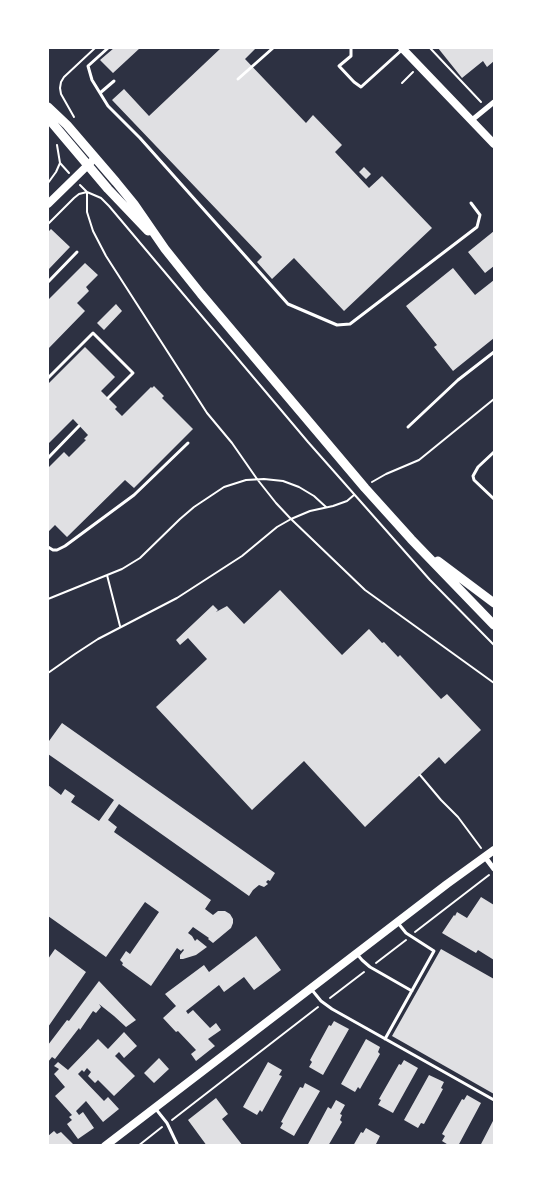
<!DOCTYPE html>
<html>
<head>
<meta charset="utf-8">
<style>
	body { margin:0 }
	#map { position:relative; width:542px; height:1193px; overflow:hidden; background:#2d3142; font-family:Commissioner,sans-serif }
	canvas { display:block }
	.frame { position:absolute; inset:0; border:49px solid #fff; pointer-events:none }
</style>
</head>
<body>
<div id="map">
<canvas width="542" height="1193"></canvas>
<div class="frame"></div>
</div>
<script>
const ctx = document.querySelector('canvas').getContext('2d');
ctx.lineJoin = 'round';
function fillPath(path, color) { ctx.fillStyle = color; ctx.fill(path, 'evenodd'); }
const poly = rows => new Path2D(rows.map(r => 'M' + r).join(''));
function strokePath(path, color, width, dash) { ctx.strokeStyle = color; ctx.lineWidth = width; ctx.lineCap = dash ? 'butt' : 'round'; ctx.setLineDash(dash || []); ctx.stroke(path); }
const building = poly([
	[114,48,140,48,113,73,100,60],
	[221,48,256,48,245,59,306,123,313,115,342,145,335,152,369,188,382,176,432,228,344,311,294,258,272,279,257,262,262,257,112,100,124,89,149,116],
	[438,48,494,48,494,61,487,67,483,61,462,78],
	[364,167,371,174,366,179,359,172],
	[51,229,70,247,48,270,48,232],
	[494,231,494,266,485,273,468,252],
	[85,263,98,275,86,287,89,291,77,303,85,311,48,349,48,300],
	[453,268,475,295,494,280,494,338,453,371,434,347,437,345,406,306],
	[116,304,122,311,104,330,97,323],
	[85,347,115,377,101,391,117,407,115,409,122,416,151,387,152,388,154,386,164,396,162,398,193,429,134,488,125,480,67,537,55,525,48,532,48,468,64,452,69,457,86,440,84,439,88,435,73,419,48,444,48,384],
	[280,590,342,655,369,629,382,643,384,642,398,657,400,655,441,699,447,694,481,730,445,764,439,757,365,827,304,761,252,810,156,707,207,659,188,638,180,645,176,640,213,605,218,610,216,612,227,606,244,624],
	[62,723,275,873,270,881,268,880,266,882,268,884,264,887,259,885,253,890,249,896,119,804,108,820,117,827,114,832,211,900,205,909,213,915,218,911,225,911,230,914,233,919,233,923,231,928,213,943,208,939,209,938,193,927,188,933,192,936,195,941,197,939,207,947,196,955,183,959,180,959,180,955,184,950,183,949,181,951,177,948,151,986,122,965,123,963,120,960,126,951,130,954,159,912,145,902,106,957,48,916,48,785,61,795,65,789,75,796,71,802,99,821,114,800,48,754,48,739,49,741],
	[481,897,494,905,494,960,478,950,476,953,442,933,454,915,455,916,457,912,467,918],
	[256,936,281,970,254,990,244,977,224,992,219,985,186,1011,188,1014,193,1010,210,1028,216,1023,221,1030,208,1039,215,1046,196,1061,191,1054,196,1050,178,1031,176,1032,163,1018,176,1006,165,994,204,965,209,972],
	[55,949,86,972,48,1027,48,959],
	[441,949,494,979,494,1094,392,1036],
	[99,981,136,1020,126,1027,114,1016,99,1004,101,1007,96,1013,93,1011,80,1030,79,1028,55,1059,52,1057,48,1062,48,1045,67,1020,69,1021],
	[334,1021,349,1029,323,1075,309,1067,312,1062,310,1060,329,1025,331,1026],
	[124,1032,137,1046,124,1058,119,1052,115,1056,135,1076,114,1096,98,1080,95,1083,88,1076,91,1072,87,1068,84,1072,82,1070,78,1074,104,1101,108,1097,119,1109,103,1122,86,1101,76,1111,79,1115,83,1112,94,1128,78,1139,67,1124,72,1120,69,1117,72,1115,55,1096,65,1087,54,1074,59,1069,54,1066,58,1062,68,1070,98,1039,108,1049],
	[366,1039,380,1047,378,1052,380,1054,360,1089,358,1087,355,1092,341,1084],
	[159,1058,169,1069,154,1083,144,1073],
	[404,1060,418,1068,393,1113,378,1105,381,1100,379,1099,399,1064,401,1065],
	[268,1062,282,1070,279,1075,282,1076,262,1112,260,1110,257,1115,243,1107],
	[429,1075,444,1082,441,1088,443,1089,424,1124,421,1123,418,1128,404,1120],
	[305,1083,320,1091,294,1136,280,1128,283,1123,281,1122,300,1087,303,1088],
	[467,1095,481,1103,458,1146,450,1146,442,1141,445,1136,442,1134,462,1099,464,1100],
	[216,1098,228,1114,222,1119,243,1146,207,1146,188,1120],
	[336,1100,345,1105,340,1114,342,1115,340,1120,342,1122,328,1146,307,1146,328,1107,331,1109],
	[494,1119,494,1146,480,1146],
	[366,1128,380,1136,375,1146,353,1146,361,1132,363,1133],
	[54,1131,57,1134,61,1132,73,1144,71,1146,48,1146,48,1136]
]);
const path = poly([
	[430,48,481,102],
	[402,83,413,72],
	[74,117,61,94,60,88,61,82,64,77,95,48],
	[60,163,69,173],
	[48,183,56,172,60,163,57,145],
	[80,185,87,192,101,198,109,206,308,442,430,580,494,645],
	[87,192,87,212,93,231,106,256,207,413,232,443,257,479,276,503,291,519,365,590,494,683],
	[48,224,74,198,79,194,87,192],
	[372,482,386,474,419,460,494,399],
	[107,575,120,626],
	[48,599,122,569,140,558,180,519,194,507,224,487,246,480,264,479,283,481,299,487,314,496,326,507],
	[48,673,75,654,98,639,177,598,242,556,277,527,291,519,310,511,333,506,347,501,354,495],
	[420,775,441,800,458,817,481,848],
	[415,932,489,875],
	[376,963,406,940],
	[330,998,364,972],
	[172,1120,318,1007],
	[138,1146,162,1127]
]);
const service = poly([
	[108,48,88,66,92,80,108,106,140,138,288,304,337,325,350,324,477,227,480,215,471,203],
	[351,48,351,56,339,66,354,82,361,87,403,49],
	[238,79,273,48],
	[100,93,114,81],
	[48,282,77,252],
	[48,378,93,333,133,373,108,398],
	[408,427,458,380,494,352],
	[494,452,478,467,473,476,474,480,494,499],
	[48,458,79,426],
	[48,547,53,550,57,550,65,546,134,495,188,443],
	[357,954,362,960,370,967,412,991],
	[312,990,321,1001,332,1009,494,1100],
	[385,1039,434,951,406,933,398,923],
	[155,1108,167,1123,178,1146]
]);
const minor = poly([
	[472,120,494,102],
	[485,857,494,869]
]);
const tertiary = poly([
	[402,48,494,144],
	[48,204,91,162],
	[105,1146,447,884,494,850]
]);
const secondary = poly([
	[48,107,67,125,116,182,134,204,165,249,201,294,365,488,411,539,494,625],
	[48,118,108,189,148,231],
	[438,561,494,603]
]);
fillPath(building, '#e0e0e3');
strokePath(path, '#fff', 2);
strokePath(service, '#fff', 3);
strokePath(minor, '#fff', 5);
strokePath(tertiary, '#fff', 8);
strokePath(secondary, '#fff', 9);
</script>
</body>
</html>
